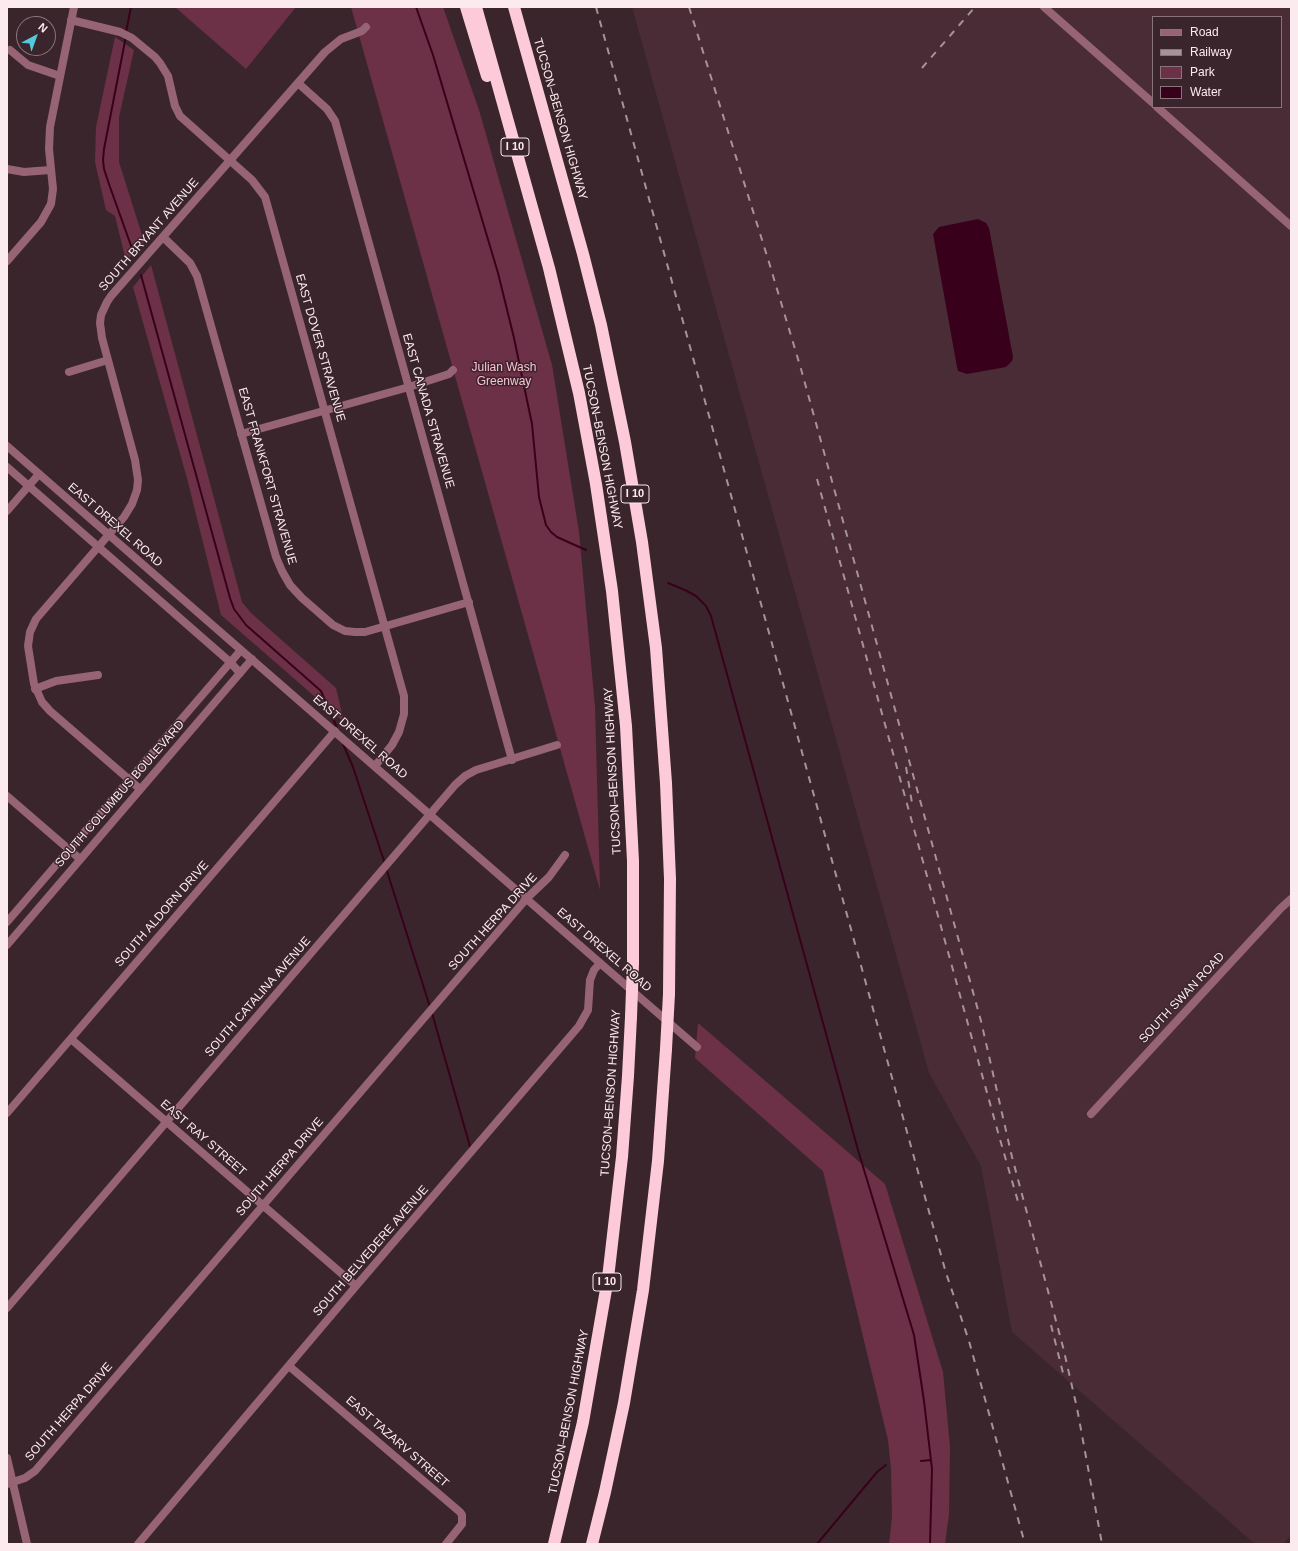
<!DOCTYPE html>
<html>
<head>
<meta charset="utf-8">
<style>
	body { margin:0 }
	#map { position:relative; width:1298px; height:1551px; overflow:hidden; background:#3b252c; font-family:Arial,sans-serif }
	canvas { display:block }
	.frame { position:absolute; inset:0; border:8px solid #fbebef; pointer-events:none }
	.legend { position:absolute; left:1152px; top:16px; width:130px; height:92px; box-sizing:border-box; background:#3b252c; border:1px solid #88747a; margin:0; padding:5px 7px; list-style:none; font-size:12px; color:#fbebef }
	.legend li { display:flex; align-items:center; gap:8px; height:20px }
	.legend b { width:20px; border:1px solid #88747a }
	.north { position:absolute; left:16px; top:16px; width:40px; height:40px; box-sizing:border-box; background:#3b252c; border:1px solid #88747a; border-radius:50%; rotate:41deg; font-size:11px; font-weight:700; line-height:16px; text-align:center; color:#fbebef }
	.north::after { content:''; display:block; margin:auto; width:14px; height:18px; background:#53cadc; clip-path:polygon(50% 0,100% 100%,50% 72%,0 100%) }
</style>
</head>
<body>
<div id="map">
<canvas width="1298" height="1551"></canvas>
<div class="frame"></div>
<ul class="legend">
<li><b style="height:5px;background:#966474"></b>Road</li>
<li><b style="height:5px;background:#a69399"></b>Railway</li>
<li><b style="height:11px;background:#6d3147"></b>Park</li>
<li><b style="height:11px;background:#39001b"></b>Water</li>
</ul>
<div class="north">N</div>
</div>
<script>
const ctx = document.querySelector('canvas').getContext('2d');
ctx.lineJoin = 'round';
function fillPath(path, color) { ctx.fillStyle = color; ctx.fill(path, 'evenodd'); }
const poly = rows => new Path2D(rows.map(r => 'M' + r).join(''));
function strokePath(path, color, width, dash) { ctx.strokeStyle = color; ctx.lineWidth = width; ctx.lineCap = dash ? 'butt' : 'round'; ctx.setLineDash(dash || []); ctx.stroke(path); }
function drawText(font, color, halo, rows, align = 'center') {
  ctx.font = font + ' Arial,sans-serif'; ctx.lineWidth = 3; ctx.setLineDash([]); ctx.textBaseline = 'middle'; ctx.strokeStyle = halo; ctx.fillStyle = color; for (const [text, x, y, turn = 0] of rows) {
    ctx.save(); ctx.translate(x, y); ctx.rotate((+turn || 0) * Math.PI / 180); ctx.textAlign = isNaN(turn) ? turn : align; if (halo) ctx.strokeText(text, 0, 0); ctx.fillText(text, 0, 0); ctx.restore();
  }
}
const built = poly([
	[632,7,1291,7,1291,1535,1283,1544,1255,1544,1012,1332,981,1166,929,1073],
	[1153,17,1281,17,1281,107,1153,107]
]);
const green = poly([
	[175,7,296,7,246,69],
	[351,7,443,7,479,110,552,365,579,532,595,707,600,890],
	[115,37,134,50,119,117,119,162,142,235,146,240,126,261,115,216,106,210,95,162,96,127],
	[151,265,242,602,251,613,336,688,344,722,221,615,188,482,133,287],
	[698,1023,885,1184,943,1372,950,1447,949,1514,945,1544,889,1544,892,1517,891,1468,888,1440,823,1171,695,1058]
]);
const water = poly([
	[978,219,986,223,989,228,1013,357,1012,361,1006,367,967,374,958,371,957,367,933,234,939,227]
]);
const stream = poly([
	[416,7,433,55,498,273,514,338,532,424,539,497,546,525,551,532,557,537,586,550],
	[126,32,131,7],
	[126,36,104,149,103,160,104,169,110,187,134,254],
	[141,275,230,598,234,609,246,625,321,691,338,730],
	[668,583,685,590,696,596,706,606,711,616,858,1150,914,1335,924,1401,932,1469,930,1544],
	[343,744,353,767,385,864],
	[386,868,430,1007],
	[432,1013,471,1150],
	[921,1461,931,1460],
	[817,1544,877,1472,886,1465]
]);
const minor = poly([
	[1044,7,1153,103],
	[71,20,120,32,132,38,155,57,160,63,168,76,175,106,180,116,252,180,265,197,404,696,404,714,399,732,392,745,375,766],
	[10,50,28,65,60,76],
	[298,83,327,109,335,121,337,128,512,760],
	[1157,107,1291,226],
	[7,169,24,172,50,170],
	[163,237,190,263,197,276,276,557,282,571,290,585,302,598,333,625,345,631,355,632,365,632,469,602],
	[7,261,41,222,51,204,53,189,49,149,50,127,74,7],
	[69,372,108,360],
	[241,434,409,387,449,374,453,370],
	[7,467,230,662,240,673],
	[7,511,39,474],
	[35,689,56,681,98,675],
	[140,789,50,711,42,702,34,684,28,646,30,632,36,619,124,517,132,504,137,490,138,480,135,460,102,338,100,323,101,315,107,302,111,296,325,52,341,39,362,31,366,27],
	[7,796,80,859],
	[71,1039,356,1286],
	[7,1113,335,731],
	[1091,1114,1281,908,1291,899],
	[7,1308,455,785,465,776,476,770,557,745],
	[289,1366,460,1512,462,1515,462,1524,446,1544],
	[7,1458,27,1544],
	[7,1484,25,1478,35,1471,527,898,549,877,565,855],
	[138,1544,356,1286,579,1026,588,1010,590,980,594,970,600,963,697,1047]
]);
const tertiary = poly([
	[7,446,600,963],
	[7,922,241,650],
	[7,945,252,659]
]);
const motorway = poly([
	[466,7,487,76],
	[476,7,549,268,579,393,596,484,612,591,626,726,633,861,633,963],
	[514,7,583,254,601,325,625,442,642,542,656,648,666,783,670,879,669,994],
	[554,1544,583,1422,608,1278,622,1157,628,1076,631,1017],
	[592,1544,605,1492,624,1403,643,1290,658,1161,666,1049]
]);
const rail = poly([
	[596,7,946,1273,969,1341,1025,1544],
	[689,7,768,259,801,369,981,1021,1012,1157,1063,1347,1077,1408,1102,1544],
	[922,68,975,7],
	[817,479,999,1136,1019,1205],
	[906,767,912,803],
	[1051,1325,1064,1377]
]);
const motorwayBridge = poly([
	[631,1017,633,963],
	[666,1049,669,994]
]);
const shields = [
	[515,147,28],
	[635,494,28],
	[607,1282,28]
];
const shieldNames = [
	["I 10",515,147],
	["I 10",635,494],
	["I 10",607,1282]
];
const streetNames = [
	["TUCSON–BENSON HIGHWAY",560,119,74],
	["SOUTH BRYANT AVENUE",149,235,-49],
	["EAST DOVER STRAVENUE",320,348,74],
	["EAST CANADA STRAVENUE",428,411,74],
	["TUCSON–BENSON HIGHWAY",602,447,79],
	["EAST FRANKFORT STRAVENUE",267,476,74],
	["EAST DREXEL ROAD",115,525,41],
	["EAST DREXEL ROAD",360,737,41],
	["TUCSON–BENSON HIGHWAY",613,771,-93],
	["SOUTH COLUMBUS BOULEVARD",120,794,-49],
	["SOUTH ALDORN DRIVE",162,914,-49],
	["SOUTH HERPA DRIVE",493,922,-48],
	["EAST DREXEL ROAD",604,950,41],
	["SOUTH CATALINA AVENUE",258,997,-49],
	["SOUTH SWAN ROAD",1182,998,-47],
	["TUCSON–BENSON HIGHWAY",611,1093,-86],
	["EAST RAY STREET",203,1138,41],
	["SOUTH HERPA DRIVE",280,1167,-49],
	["SOUTH BELVEDERE AVENUE",371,1251,-49],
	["SOUTH HERPA DRIVE",69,1412,-49],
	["TUCSON–BENSON HIGHWAY",569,1412,-79],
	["EAST TAZARV STREET",397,1442,41]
];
const parkNames = [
	["Julian Wash",504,368],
	["Greenway",504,382]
];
fillPath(built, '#492c35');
fillPath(green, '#6d3147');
fillPath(water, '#39001b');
strokePath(stream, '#39001b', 2);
strokePath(minor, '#966474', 8);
strokePath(tertiary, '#966474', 8);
strokePath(motorway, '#fdcad9', 12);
strokePath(rail, '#a69399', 2, [7, 7]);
strokePath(motorwayBridge, '#fdcad9', 12);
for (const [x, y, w] of shields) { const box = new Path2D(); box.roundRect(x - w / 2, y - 9, w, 18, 3); ctx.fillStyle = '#3b252c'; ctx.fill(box); strokePath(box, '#fbebef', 1); }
drawText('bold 11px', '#fbebef', null, shieldNames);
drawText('12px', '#fbebef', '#3b252c', streetNames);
drawText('12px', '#fcc0d2', '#3b252c', parkNames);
</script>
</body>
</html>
